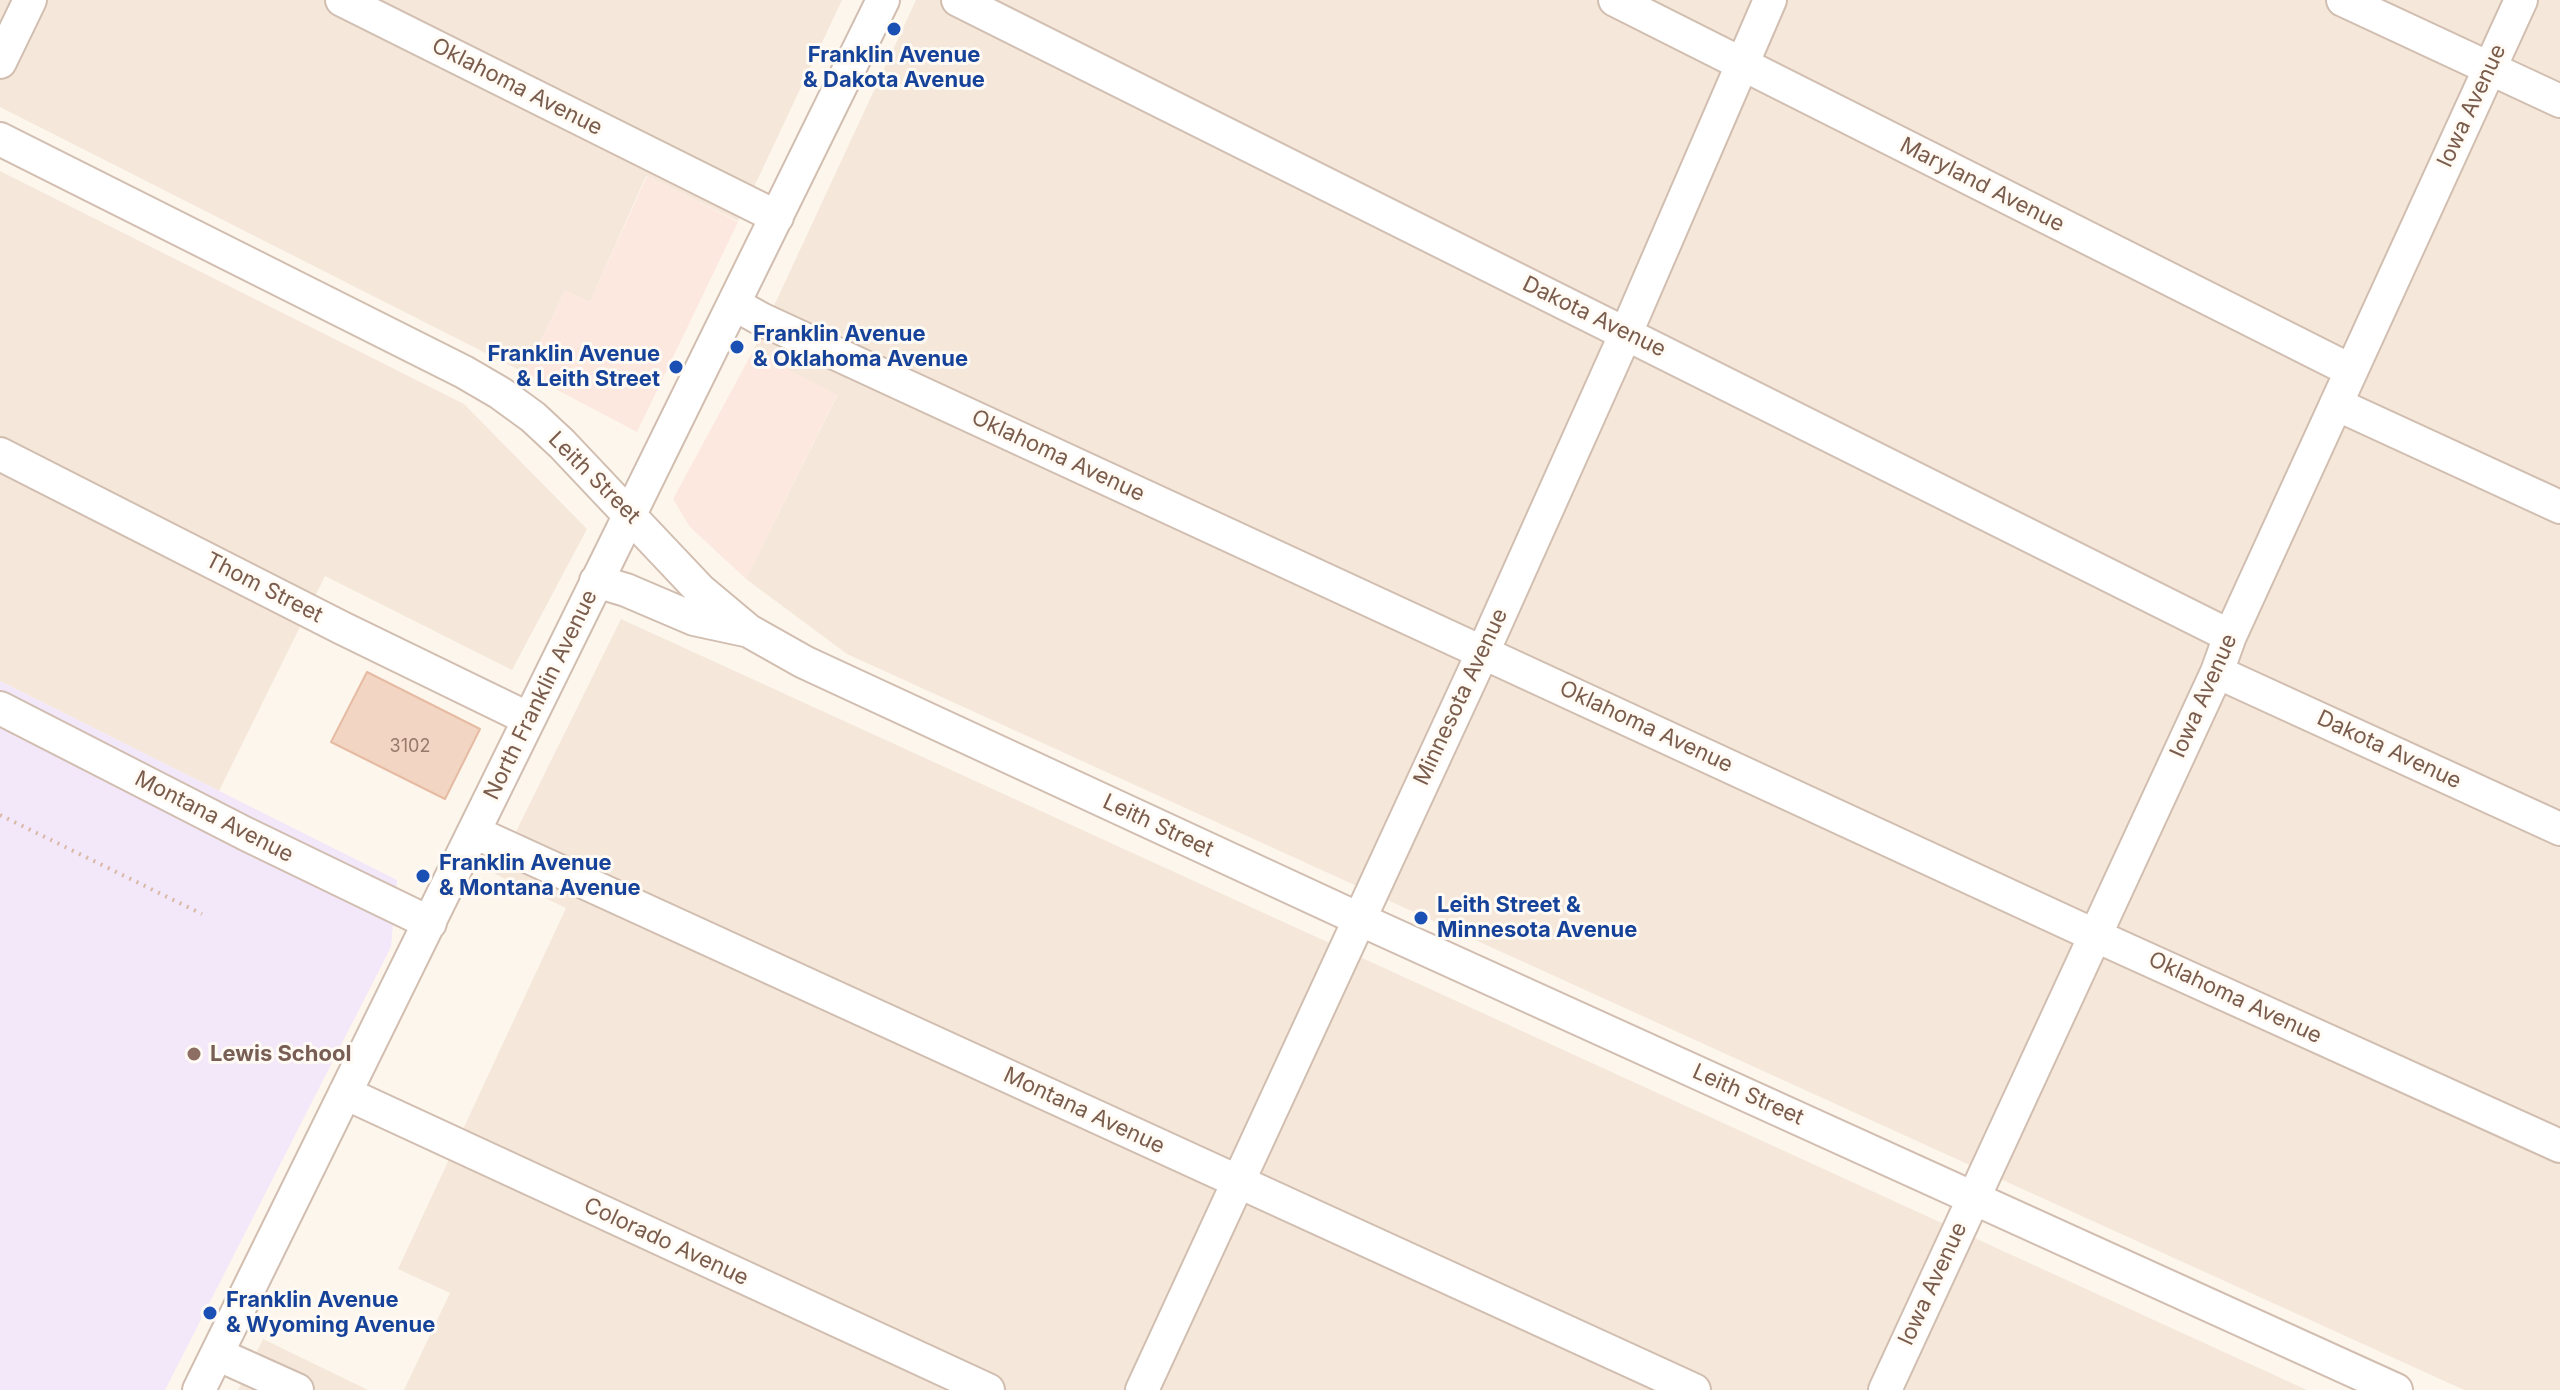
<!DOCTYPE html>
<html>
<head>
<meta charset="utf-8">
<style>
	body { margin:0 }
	canvas { display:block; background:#fdf6ec }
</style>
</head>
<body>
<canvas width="2560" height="1390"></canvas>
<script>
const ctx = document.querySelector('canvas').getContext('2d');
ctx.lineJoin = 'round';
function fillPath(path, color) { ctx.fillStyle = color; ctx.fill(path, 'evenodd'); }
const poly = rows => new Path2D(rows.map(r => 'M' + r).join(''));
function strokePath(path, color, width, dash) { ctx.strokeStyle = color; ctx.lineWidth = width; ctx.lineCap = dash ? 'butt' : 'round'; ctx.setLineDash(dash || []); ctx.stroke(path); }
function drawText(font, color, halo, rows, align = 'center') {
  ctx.font = font + ' Inter,sans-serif'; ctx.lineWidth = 6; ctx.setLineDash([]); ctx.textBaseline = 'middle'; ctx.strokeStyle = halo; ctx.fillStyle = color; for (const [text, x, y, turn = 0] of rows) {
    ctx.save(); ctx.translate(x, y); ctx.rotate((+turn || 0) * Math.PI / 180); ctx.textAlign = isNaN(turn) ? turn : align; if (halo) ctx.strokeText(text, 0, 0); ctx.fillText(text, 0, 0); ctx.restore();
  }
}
const residential = poly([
	[0,0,842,0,738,221,646,176,590,302,565,291,525,373,0,107],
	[916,0,2560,0,2560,1390,2464,1390,847,654,746,579,837,396,753,351],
	[0,171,464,404,587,529,512,670,325,576,219,791,0,681],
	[621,619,2307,1390,404,1390,450,1293,398,1269,566,908,495,874],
	[263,1339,368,1390,238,1390]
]);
const commercial = poly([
	[647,176,738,222,637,432,525,373,565,291,590,302],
	[753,351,837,395,746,579,690,527,673,499]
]);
const education = poly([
	[0,681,397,880,391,947,165,1390,0,1390]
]);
const building = poly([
	[367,672,480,729,445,799,331,742,367,672]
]);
const path = poly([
	[0,815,202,914]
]);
const minor = poly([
	[342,0,777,217],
	[958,0,2230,636],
	[1615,0,2350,370],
	[2343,0,2560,101],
	[0,62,30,0],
	[0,139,464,372,500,393,533,417,562,444,700,590,749,631,804,662,1359,919,2396,1390],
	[734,304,761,319,2094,935,2560,1146],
	[2336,404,2560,507],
	[0,454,342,628,529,719],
	[596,581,626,590,694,619,745,630],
	[2217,672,2560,829],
	[0,708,246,834,430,923],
	[474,832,1694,1390],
	[345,1093,988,1390],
	[217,1354,297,1390],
	[199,1390,883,0],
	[1142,1390,1483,652,1626,333,1770,0],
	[1885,1390,2217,672,2230,636,2521,0]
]);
const markers = [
	[894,29,8,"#1a4fb4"],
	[737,347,8,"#1a4fb4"],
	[676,367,8,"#1a4fb4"],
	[423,876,8,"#1a4fb4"],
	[1421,918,8,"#1a4fb4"],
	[194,1054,8,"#8d6e63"],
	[210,1313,8,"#1a4fb4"]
];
const numberNames = [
	["3102",410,747]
];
const transitNames = [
	["Franklin Avenue",894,55,"center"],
	["& Dakota Avenue",894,80,"center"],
	["Franklin Avenue",753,334],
	["& Oklahoma Avenue",753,359],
	["Franklin Avenue",660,354,"right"],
	["& Leith Street",660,379,"right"],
	["Franklin Avenue",439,863],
	["& Montana Avenue",439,888],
	["Leith Street &",1437,905],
	["Minnesota Avenue",1437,930],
	["Franklin Avenue",226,1300],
	["& Wyoming Avenue",226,1325]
];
const streetNames = [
	["Oklahoma Avenue",517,87,27],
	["Iowa Avenue",2472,106,-65],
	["Maryland Avenue",1982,185,27],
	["Dakota Avenue",1594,317,26],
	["Oklahoma Avenue",1058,456,25],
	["Leith Street",594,478,45],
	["Thom Street",264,588,27],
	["North Franklin Avenue",541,695,-64],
	["Iowa Avenue",2204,696,-66],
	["Minnesota Avenue",1461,697,-65],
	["Oklahoma Avenue",1646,727,25],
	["Dakota Avenue",2389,750,25],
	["Montana Avenue",214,817,27],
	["Leith Street",1158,826,25],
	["Oklahoma Avenue",2235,998,25],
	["Leith Street",1748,1095,24],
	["Montana Avenue",1084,1111,25],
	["Colorado Avenue",666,1242,25],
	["Iowa Avenue",1933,1284,-65]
];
const educationNames = [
	["Lewis School",210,1054]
];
fillPath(residential, '#f5e8da');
fillPath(commercial, '#fde8e0');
fillPath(education, '#f3e8fa');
fillPath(building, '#f3d5c3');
strokePath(building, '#e6bba3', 2);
strokePath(minor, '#d1beb0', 36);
strokePath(path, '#d9b8a5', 4, [2, 6]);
strokePath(minor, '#fff', 32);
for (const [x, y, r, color] of markers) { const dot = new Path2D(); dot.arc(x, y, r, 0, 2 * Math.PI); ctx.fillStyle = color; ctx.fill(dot); strokePath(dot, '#fffaf3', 3); }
drawText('18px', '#987a6a', null, numberNames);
drawText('bold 22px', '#164399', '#fffaf3', transitNames, 'left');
drawText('22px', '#7a5c4d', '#fffaf3', streetNames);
drawText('bold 22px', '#785e54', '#fffaf3', educationNames, 'left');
</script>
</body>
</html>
